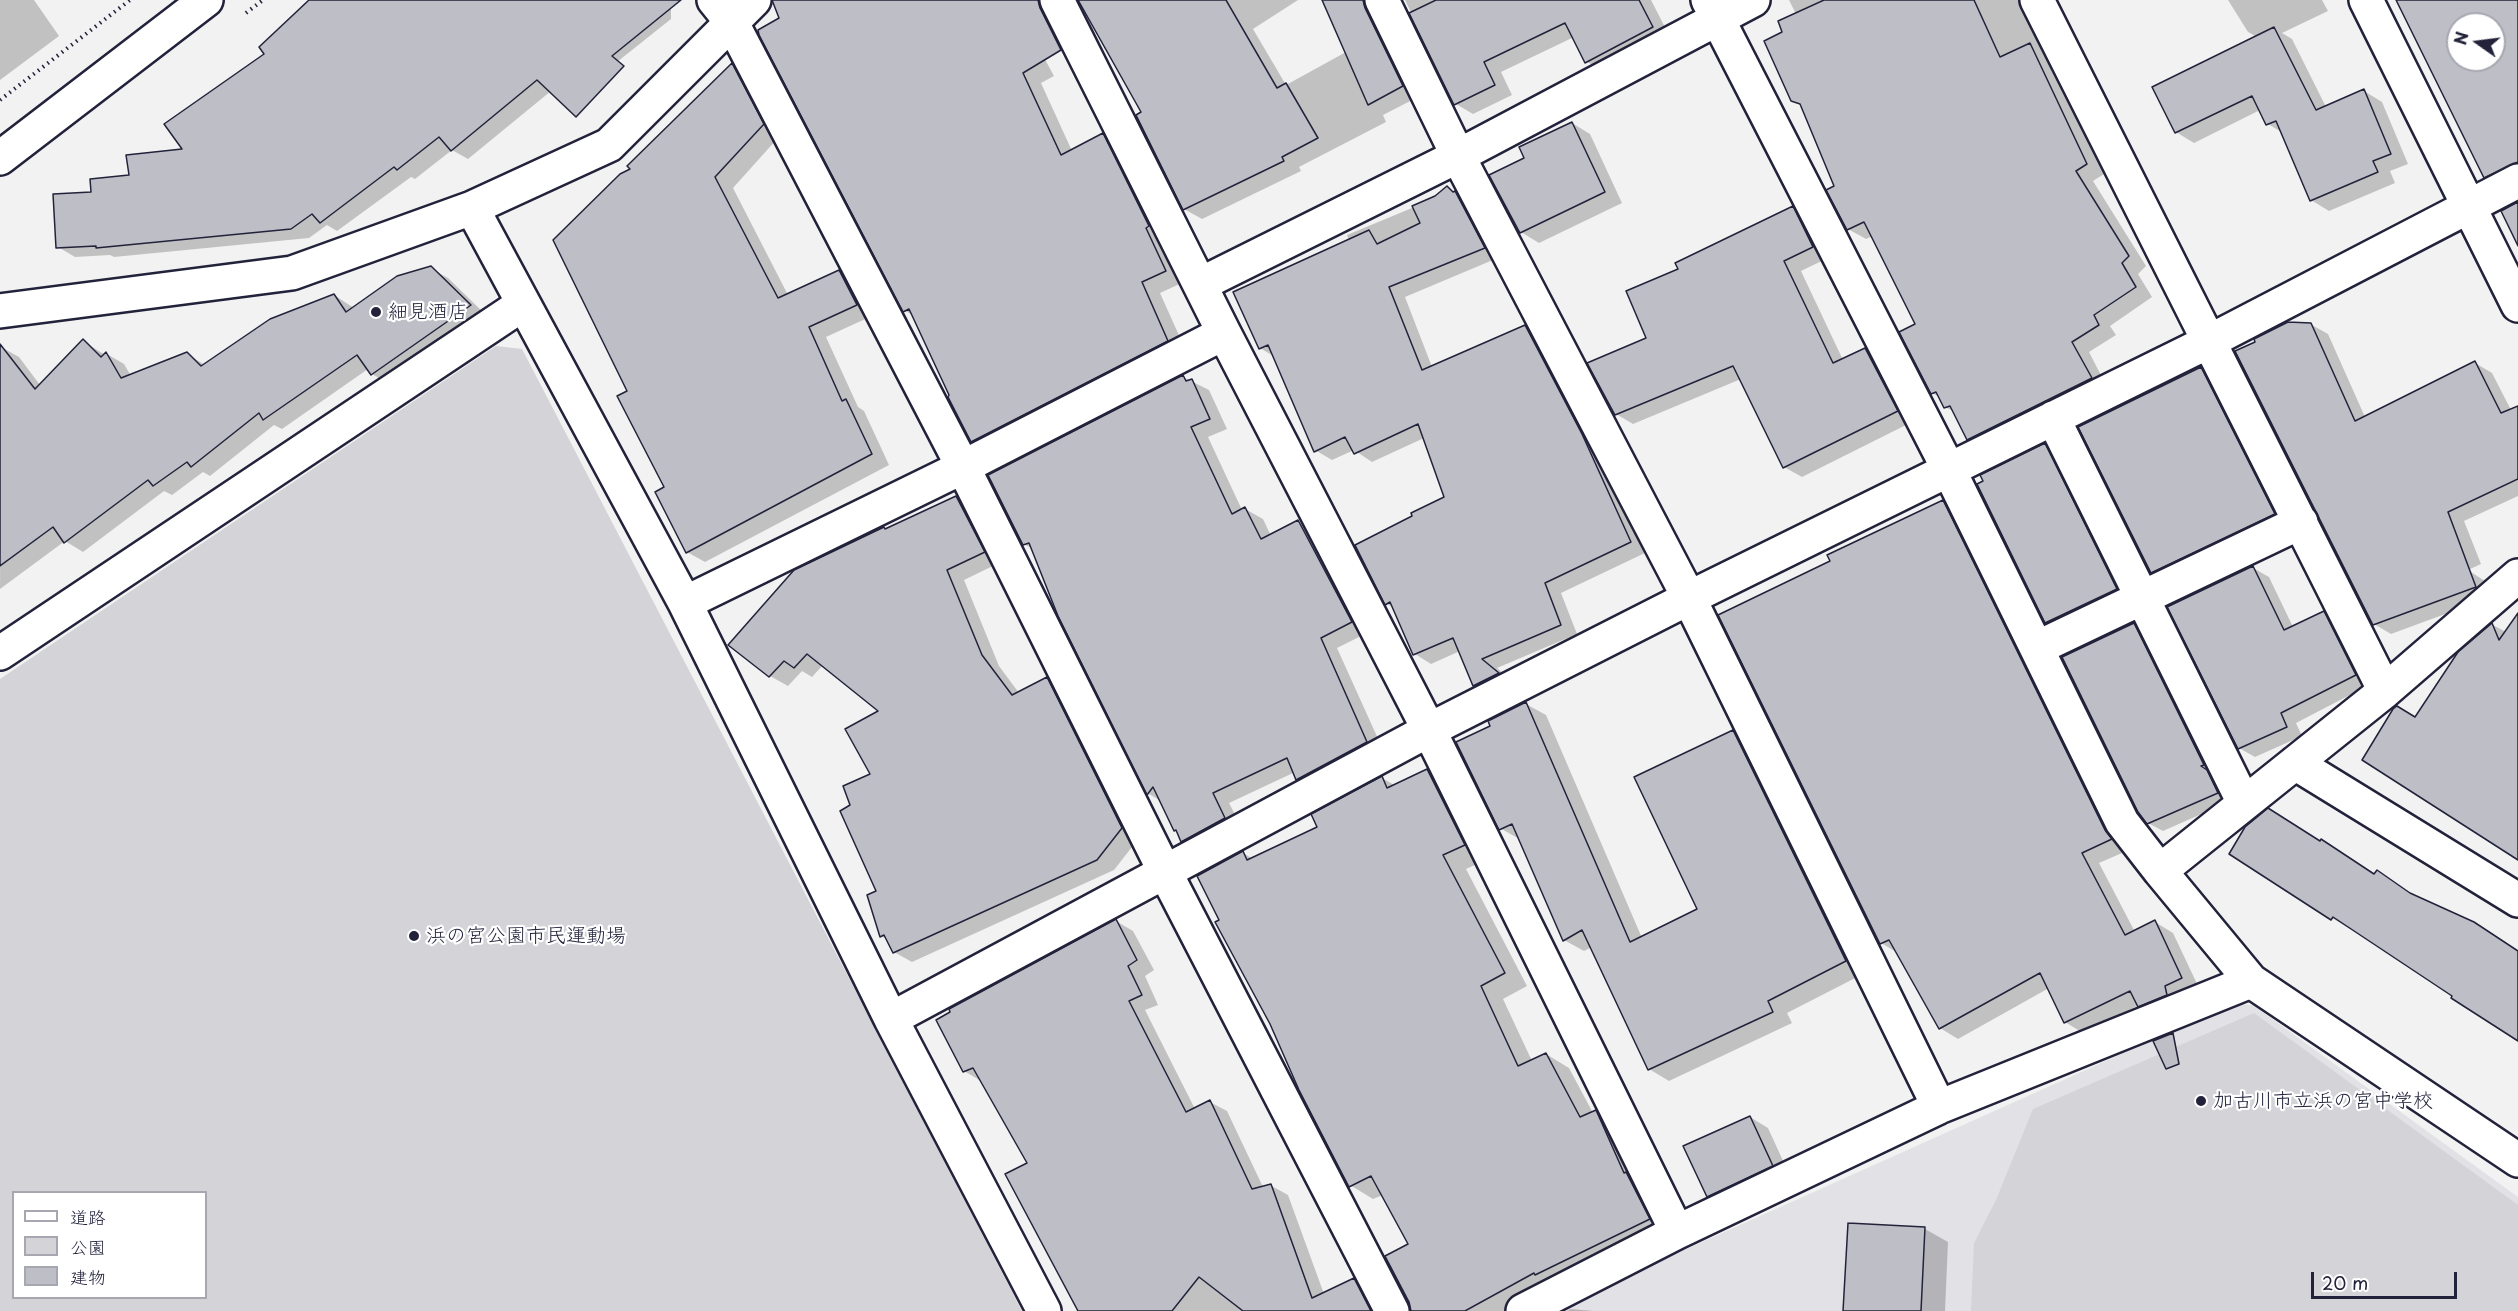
<!DOCTYPE html>
<html>
<head>
<meta charset="utf-8">
<style>
	body { margin:0 }
	#map { position:relative; width:2518px; height:1311px; overflow:hidden; background:#f2f2f3; font-family:"Playpen Sans","Klee One",sans-serif }
	canvas { display:block }
	.legend { position:absolute; left:12px; top:1191px; width:195px; height:108px; box-sizing:border-box; background:#fff; border:2px solid #a7a7b1; margin:0; padding:8px 10px; list-style:none; font-size:18px; color:#22223b }
	.legend li { display:flex; align-items:center; gap:12px; height:30px }
	.legend b { width:30px; border:2px solid #a7a7b1 }
	.north { position:absolute; left:2446px; top:12px; width:60px; height:60px; box-sizing:border-box; background:#fff; border:2px solid #a7a7b1; border-radius:50%; rotate:284deg; font-size:16px; font-weight:700; line-height:24px; text-align:center; color:#22223b }
	.north::after { content:''; display:block; margin:auto; width:21px; height:27px; background:#22223b; clip-path:polygon(50% 0,100% 100%,50% 72%,0 100%) }
	.scale { position:absolute; left:2311px; top:1272px; width:146px; height:27px; box-sizing:border-box; border:3px solid #22223b; border-top:0; padding-left:8px; font-size:18px; line-height:21px; white-space:nowrap; color:#22223b; -webkit-text-stroke:4px #fff; paint-order:stroke }
</style>
</head>
<body>
<div id="map">
<canvas width="2518" height="1311"></canvas>
<ul class="legend">
<li><b style="height:8px;background:#fff"></b>道路</li>
<li><b style="height:16px;background:#d3d3d8"></b>公園</li>
<li><b style="height:16px;background:#bebec6"></b>建物</li>
</ul>
<div class="north">N</div>
<div class="scale">20 m</div>
</div>
<script>
const ctx = document.querySelector('canvas').getContext('2d');
ctx.lineJoin = 'round';
function fillPath(path, color) { ctx.fillStyle = color; ctx.fill(path, 'evenodd'); }
const poly = rows => new Path2D(rows.map(r => 'M' + r).join(''));
function strokePath(path, color, width, dash) { ctx.strokeStyle = color; ctx.lineWidth = width; ctx.lineCap = dash ? 'butt' : 'round'; ctx.setLineDash(dash || []); ctx.stroke(path); }
function drawText(font, color, halo, rows, align = 'center') {
  ctx.font = font + ' "Playpen Sans","Klee One",sans-serif'; ctx.lineWidth = 4.5; ctx.setLineDash([]); ctx.textBaseline = 'middle'; ctx.strokeStyle = halo; ctx.fillStyle = color; for (const [text, x, y, turn = 0] of rows) {
    ctx.save(); ctx.translate(x, y); ctx.rotate((+turn || 0) * Math.PI / 180); ctx.textAlign = isNaN(turn) ? turn : align; if (halo) ctx.strokeText(text, 0, 0); ctx.fillText(text, 0, 0); ctx.restore();
  }
}
const built = poly([
	[2233,1004,2253,1005,2518,1197,2518,1311,1562,1311,1662,1260]
]);
const green = poly([
	[496,346,522,349,1022,1311,0,1311,0,679],
	[14,1192,206,1192,206,1298,14,1298],
	[2254,1013,2518,1205,2518,1311,1971,1311,1974,1243,1996,1200,2033,1109]
]);
const shadow = poly([
	[0,0,34,0,59,36,0,80],
	[311,0,666,0,671,6,671,19,568,101,551,91,468,159,452,150,415,179,411,177,337,231,327,225,309,238,114,257,110,255,75,257,58,247,92,194,185,151],
	[790,0,1013,0,1054,76,1041,83,1072,151,1113,155,1131,165,1184,282,1160,293,1186,351,991,452,972,441,914,316,904,310,781,18],
	[1078,0,1298,0,1253,29,1286,85,1346,52,1323,0,1383,0,1420,96,1383,115,1386,122,1299,167,1301,171,1202,219,1184,209,1143,113],
	[1405,0,1651,0,1670,37,1604,72,1586,61,1574,37,1501,72,1512,95,1473,114,1456,104],
	[1789,0,2039,0,2029,17,2104,174,2093,181,2146,266,2138,274,2152,297,2110,326,2116,335,2089,352,2108,389,1986,449,1968,439,1955,412,1945,407,1941,398,1932,393,1901,332,1917,325,1873,236,1866,239,1848,229,1836,187,1803,106,1792,100,1784,33,1796,14],
	[2228,0,2322,0,2328,11,2282,33,2292,39,2326,107,2364,91,2382,102,2408,164,2390,171,2395,183,2329,211,2311,200,2283,133,2268,124,2260,110,2194,143,2176,132,2257,37,2248,32],
	[737,88,777,139,733,188,788,295,839,271,857,282,874,315,826,337,858,407,864,411,889,465,705,562,687,552,666,488,629,391,633,170],
	[1572,123,1590,134,1622,203,1539,243,1521,232,1526,159],
	[1447,188,1463,197,1500,257,1405,297,1432,367,1525,326,1541,336,1647,552,1561,593,1577,634,1497,668,1514,683,1491,695,1475,685,1460,651,1431,664,1415,654,1394,608,1387,604,1414,517,1446,498,1424,438,1372,462,1354,450,1332,460,1315,450,1275,357,1260,348,1349,241,1347,235,1436,198],
	[1793,208,1810,218,1830,257,1801,271,1843,360,1865,350,1882,359,1914,421,1802,477,1784,467,1741,379,1633,424,1616,414,1680,270],
	[430,268,448,278,487,316,389,384,372,374,368,369,282,429,274,425,210,476,203,472,172,495,164,491,83,552,65,541,0,589,1,347,19,357,40,385,83,341,105,355,107,354,124,364,131,376,187,354,205,365,334,295,354,308],
	[2310,324,2328,334,2365,417,2475,363,2492,373,2511,410,2518,407,2518,496,2464,521,2481,564,2468,570,2500,591,2494,596,2391,634,2374,624],
	[2201,368,2217,378,2290,523,2168,581,2152,572],
	[1183,377,1209,390,1227,429,1208,437,1242,510,1245,509,1263,519,1271,536,1298,522,1315,532,1369,632,1337,648,1384,752,1315,789,1297,779,1293,773,1229,803,1242,828,1200,851,1182,841,1175,830,1161,801,1149,794,1060,616,1033,549,1024,544],
	[2045,445,2063,456,2134,599,2064,633,2046,622],
	[956,497,974,508,1001,562,964,580,999,666,1019,693,1047,679,1064,689,1139,838,1114,870,912,962,894,952,888,940,881,936,878,891,852,806,872,774,881,711,823,665,812,677,802,671,788,686,770,676,731,645,886,530],
	[1943,502,1961,512,2129,850,2099,863,2135,932,2155,922,2173,933,2199,988,2157,1016,2139,1005,2083,1033,2065,1022,2049,988,1958,1039,1940,1028,1898,953,1881,943,1832,562],
	[2253,568,2269,577,2293,627,2324,613,2340,622,2371,684,2296,723,2302,736,2255,757,2239,748],
	[2518,616,2518,858,2416,718,2493,625,2506,632],
	[2134,624,2148,633,2231,801,2163,831,2148,823],
	[1526,704,1546,715,1642,938,1698,909,1733,732,1753,743,1865,973,1787,1013,1792,1023,1669,1081,1649,1069,1592,947,1584,951,1564,940,1521,840,1500,828,1492,726],
	[1427,771,1451,785,1488,859,1466,869,1527,986,1503,999,1532,1061,1546,1054,1569,1068,1593,1113,1596,1112,1619,1125,1672,1232,1517,1311,1423,1311,1410,1244,1383,1195,1373,1199,1350,1185,1221,921,1243,853,1253,859,1319,827,1382,778,1396,786],
	[2231,853,2375,875,2377,872,2418,898,2518,953,2518,1039,2351,927,2350,929,2332,918],
	[1116,921,1133,931,1154,970,1145,976,1158,1005,1145,1010,1195,1109,1210,1102,1227,1111,1263,1187,1270,1185,1288,1195,1324,1294,1354,1280,1371,1290,1382,1311,1079,1311,1029,1164,981,1081,964,1071],
	[1750,1117,1768,1128,1790,1176,1727,1206,1709,1196],
	[1849,1224,1925,1229,1948,1242,1945,1311,1845,1311],
	[1571,1309,1594,1311,1567,1311]
]);
const building = poly([
	[309,0,681,0,612,56,624,66,576,117,537,80,451,151,439,137,397,170,394,167,320,223,312,214,291,229,96,248,96,246,56,248,53,194,91,192,90,179,129,175,126,155,182,149,164,124,264,54,259,47,309,0],
	[772,0,1038,0,1040,8,1061,50,1023,73,1061,155,1103,133,1149,226,1146,228,1166,271,1142,282,1168,341,971,442,948,397,949,395,909,309,903,312,759,35,758,30,779,18,772,0],
	[1078,0,1226,0,1277,88,1286,83,1318,138,1282,157,1284,161,1183,210,1136,115,1141,112,1078,0],
	[1322,0,1363,0,1365,8,1403,86,1368,105,1322,0],
	[1436,0,1639,0,1653,27,1585,63,1565,23,1484,62,1495,85,1454,105,1409,13,1436,0],
	[1824,0,1974,0,2000,57,2030,43,2087,164,2076,171,2129,256,2122,263,2136,287,2094,315,2099,325,2072,342,2092,378,1967,440,1950,406,1944,408,1936,392,1931,394,1899,332,1915,324,1864,222,1847,230,1826,190,1834,186,1800,104,1791,101,1764,41,1782,32,1778,21,1824,0],
	[2396,0,2518,0,2518,162,2484,178,2396,0],
	[2458,24,2494,24,2494,60,2458,60,2458,24],
	[2274,27,2316,110,2364,89,2391,154,2373,161,2378,172,2310,201,2276,121,2266,125,2252,96,2175,133,2152,87,2274,27],
	[732,63,764,124,715,177,778,298,839,270,857,305,809,327,842,401,846,399,872,454,686,553,655,492,664,487,617,396,627,391,553,240,620,174,630,169,627,166,732,63],
	[1572,122,1605,192,1520,233,1489,175,1524,158,1519,147,1572,122],
	[1447,186,1453,192,1455,191,1485,248,1389,287,1422,370,1525,325,1582,434,1631,542,1545,583,1561,625,1482,659,1499,673,1473,686,1453,638,1413,655,1390,602,1385,605,1355,545,1412,516,1411,513,1444,497,1418,424,1354,454,1345,437,1314,452,1268,345,1259,349,1233,292,1369,230,1377,244,1420,223,1412,206,1435,196,1447,186],
	[2518,202,2518,246,2501,211,2518,202],
	[1793,206,1813,247,1784,261,1833,363,1865,348,1898,411,1783,468,1733,366,1615,415,1587,363,1646,338,1626,291,1678,269,1675,263,1793,206],
	[431,266,471,305,371,375,357,355,263,420,259,413,191,467,187,462,153,486,148,480,64,543,53,527,0,566,0,344,35,389,83,339,101,357,106,352,121,378,187,352,201,366,270,319,334,294,346,312,397,276,431,266],
	[2288,322,2311,323,2355,421,2475,361,2501,413,2518,406,2518,479,2448,512,2476,587,2373,625,2235,351,2255,342,2254,339,2288,322],
	[2201,367,2275,514,2151,573,2078,427,2201,367],
	[1183,375,1186,381,1192,379,1210,419,1191,427,1232,514,1245,507,1261,539,1298,520,1352,622,1321,638,1367,742,1296,780,1287,758,1213,793,1225,818,1181,842,1176,830,1174,831,1153,787,1147,795,1058,616,1029,543,1023,545,988,475,1183,375],
	[2045,443,2117,589,2045,623,1977,484,1983,481,1980,475,2045,443],
	[956,496,985,552,947,570,982,655,1012,695,1047,677,1122,828,1097,860,893,953,884,935,880,937,867,895,876,891,840,811,850,805,843,786,870,774,845,729,878,711,807,654,794,668,784,661,769,677,728,645,794,570,884,527,885,529,956,496],
	[1943,500,2105,830,2112,839,2082,853,2125,935,2155,920,2182,978,2165,986,2167,995,2138,1007,2130,991,2064,1023,2040,973,1939,1029,1889,940,1880,944,1718,615,1830,561,1827,555,1943,500],
	[2253,566,2284,630,2324,611,2356,675,2281,713,2287,727,2238,749,2167,607,2253,566],
	[2518,613,2518,860,2362,760,2393,709,2397,706,2415,717,2458,652,2492,623,2499,640,2518,613],
	[2134,623,2204,765,2201,766,2207,770,2218,793,2147,824,2138,812,2062,657,2134,623],
	[1526,702,1630,942,1697,909,1634,777,1733,730,1846,961,1768,1001,1773,1012,1648,1070,1582,930,1563,941,1512,824,1499,830,1456,742,1490,726,1488,721,1526,702],
	[1427,769,1465,845,1443,855,1505,973,1481,986,1518,1066,1546,1053,1580,1117,1596,1110,1624,1173,1626,1172,1650,1219,1535,1275,1534,1273,1465,1311,1411,1311,1409,1302,1385,1256,1408,1244,1371,1176,1349,1187,1299,1090,1270,1024,1215,922,1219,920,1197,876,1243,851,1247,860,1317,827,1311,814,1382,776,1387,788,1427,769],
	[2268,808,2320,841,2321,839,2374,874,2377,870,2410,893,2474,922,2518,951,2518,1041,2451,998,2452,996,2333,917,2331,920,2229,854,2245,827,2268,808],
	[1116,919,1137,960,1128,966,1142,995,1129,1001,1186,1112,1210,1100,1252,1189,1271,1184,1312,1298,1354,1278,1371,1311,1243,1311,1199,1277,1172,1311,1078,1311,1005,1174,1027,1163,973,1068,963,1072,936,1020,950,1012,949,1009,1116,919],
	[2173,1033,2179,1064,2166,1069,2153,1041,2173,1033],
	[1750,1116,1773,1166,1707,1197,1683,1146,1750,1116],
	[1848,1223,1925,1227,1921,1311,1843,1311,1848,1223]
]);
const path = poly([
	[246,13,263,0],
	[0,100,130,0]
]);
const minor = poly([
	[714,0,731,21,963,467,1165,872,1392,1311],
	[1057,0,1224,333,1429,730,1677,1232],
	[1382,0,1458,156,1689,598,1939,1107],
	[1708,0,1949,470,2122,822,2160,871,2251,981,2518,1160],
	[2037,0,2385,691],
	[2366,0,2518,305],
	[472,208,685,603,891,1019,1044,1311],
	[1201,284,1458,156,1753,0],
	[0,311,292,273,472,208,609,145,754,0],
	[2053,418,2244,803],
	[685,603,963,467,1224,333],
	[2037,648,2301,522],
	[0,653,523,304],
	[2295,763,2518,900],
	[2160,871,2385,691,2518,576],
	[891,1019,1429,730,1689,598,2210,341,2518,181],
	[1523,1311,1677,1232,1939,1107,2251,981]
]);
const tertiary = poly([
	[0,158,206,0]
]);
const markers = [
	[376,312,6,"#22223b"],
	[414,936,6,"#22223b"],
	[2201,1101,6,"#22223b"]
];
const poiNames = [
	["細見酒店",388,312],
	["浜の宮公園市民運動場",426,936],
	["加古川市立浜の宮中学校",2213,1101]
];
fillPath(built, '#e2e2e6');
fillPath(green, '#d3d3d8');
fillPath(shadow, '#0003');
fillPath(building, '#bebec6');
strokePath(building, '#22223b', 1.5);
strokePath(minor, '#22223b', 38);
strokePath(tertiary, '#22223b', 38);
strokePath(path, '#22223b', 4, [1.5, 4.5]);
strokePath(minor, '#fff', 33);
strokePath(tertiary, '#fff', 33);
for (const [x, y, r, color] of markers) { const dot = new Path2D(); dot.arc(x, y, r, 0, 2 * Math.PI); ctx.fillStyle = color; ctx.fill(dot); strokePath(dot, '#fff', 2); }
drawText('20px', '#22223b', '#fff', poiNames, 'left');
</script>
</body>
</html>
